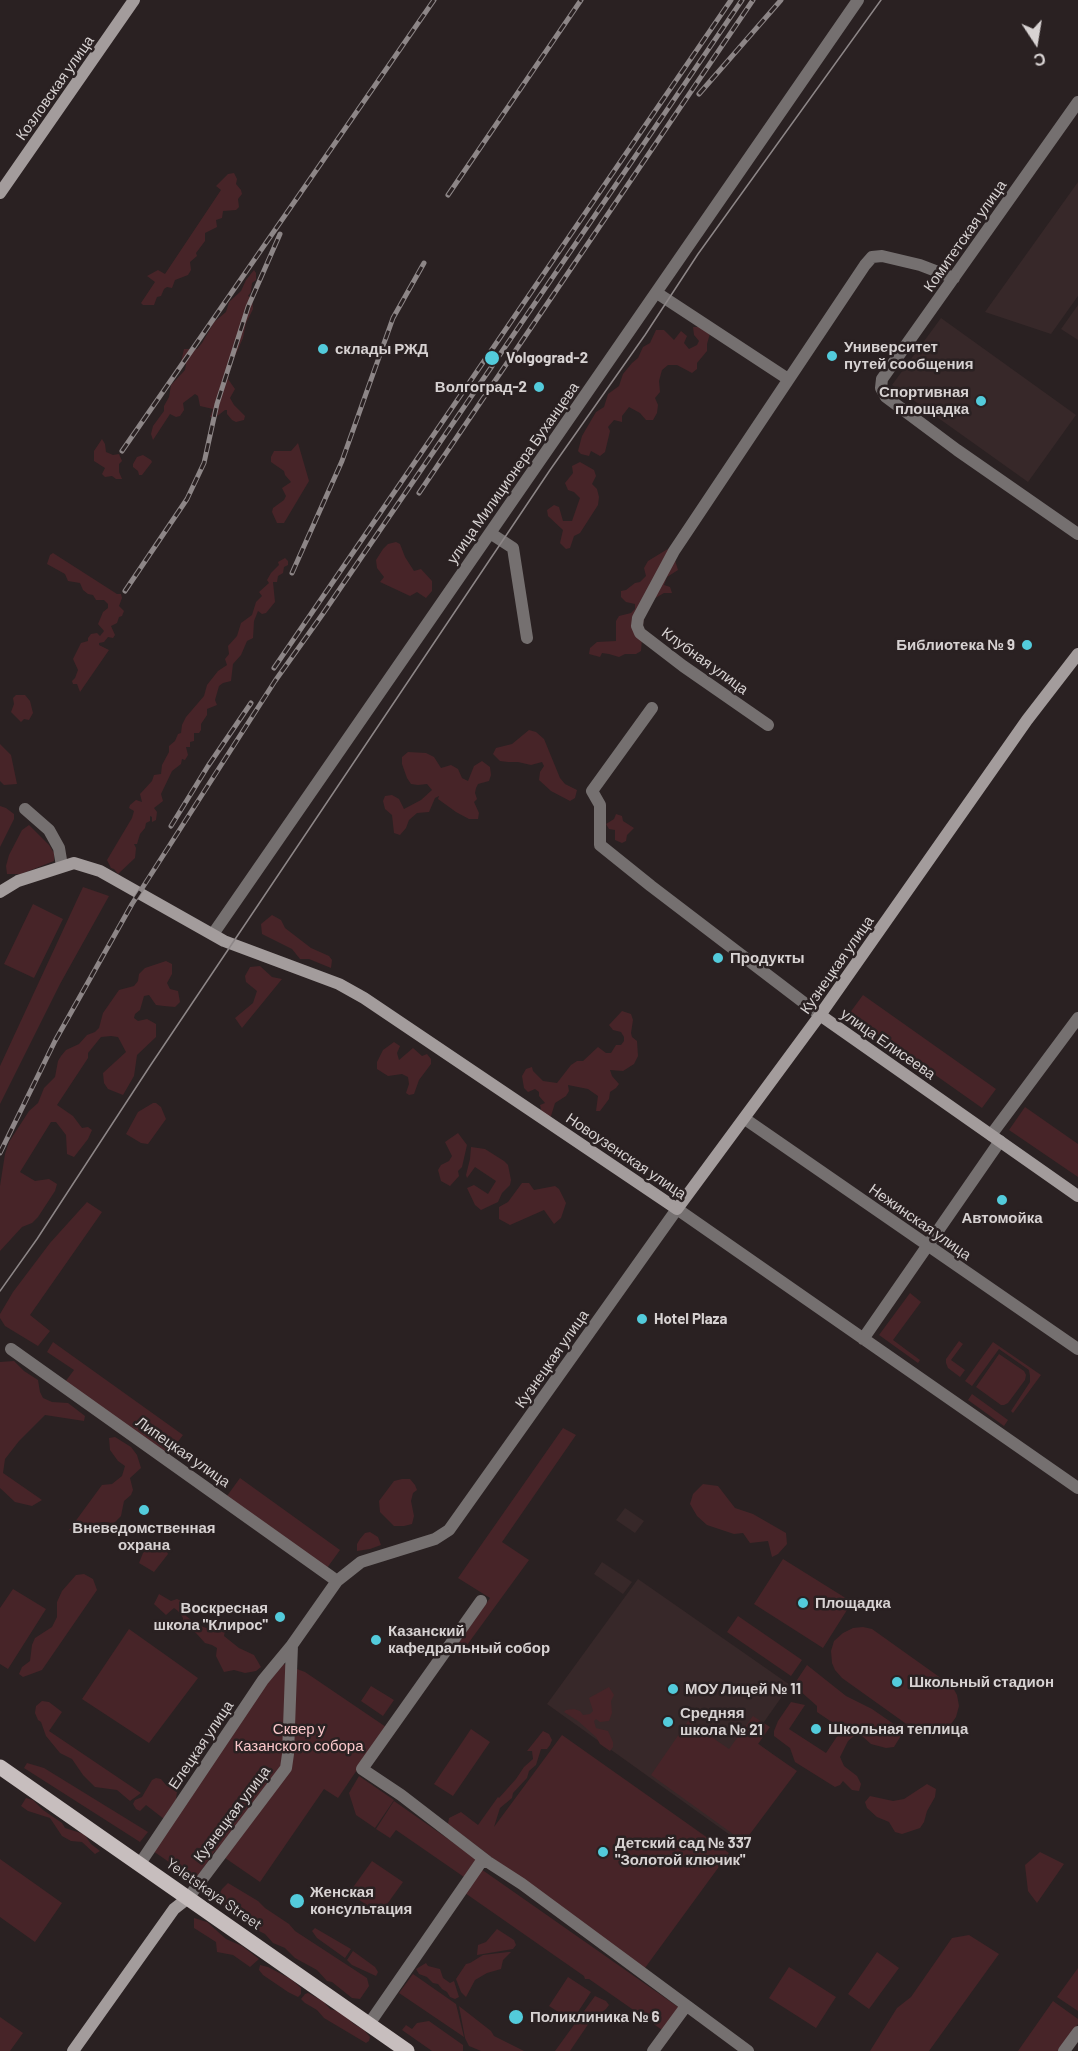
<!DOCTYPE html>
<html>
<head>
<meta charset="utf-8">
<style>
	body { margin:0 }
	#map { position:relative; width:1078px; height:2051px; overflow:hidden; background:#2a2122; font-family:Barlow,sans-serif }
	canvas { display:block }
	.north { position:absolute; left:1006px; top:12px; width:60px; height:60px; -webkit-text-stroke:4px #2a2122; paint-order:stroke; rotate:168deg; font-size:16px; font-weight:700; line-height:24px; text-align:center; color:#d7d2d2 }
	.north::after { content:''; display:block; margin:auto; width:21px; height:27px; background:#d7d2d2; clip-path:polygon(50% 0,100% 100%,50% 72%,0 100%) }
</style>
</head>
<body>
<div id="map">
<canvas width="1078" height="2051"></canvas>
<div class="north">С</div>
</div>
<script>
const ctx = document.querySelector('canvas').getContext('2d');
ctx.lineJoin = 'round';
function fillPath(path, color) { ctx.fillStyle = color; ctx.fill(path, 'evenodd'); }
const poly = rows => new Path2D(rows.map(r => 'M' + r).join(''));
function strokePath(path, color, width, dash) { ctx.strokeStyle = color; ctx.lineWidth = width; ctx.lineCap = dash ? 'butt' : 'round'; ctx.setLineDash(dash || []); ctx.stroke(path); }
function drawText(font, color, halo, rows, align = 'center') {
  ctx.font = font + ' Barlow,sans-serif'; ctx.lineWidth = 5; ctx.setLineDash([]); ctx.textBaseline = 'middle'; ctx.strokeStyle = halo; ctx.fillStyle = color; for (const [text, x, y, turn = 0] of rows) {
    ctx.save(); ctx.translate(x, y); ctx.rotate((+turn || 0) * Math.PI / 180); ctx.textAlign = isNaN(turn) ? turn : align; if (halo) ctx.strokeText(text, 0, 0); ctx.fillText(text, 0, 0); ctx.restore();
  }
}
const built = poly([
	[1078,182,1078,296,1051,334,985,312],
	[1078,305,1078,340,1061,329],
	[941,318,1076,415,1028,482,892,385],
	[625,1508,644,1521,635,1533,616,1520],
	[602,1562,632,1582,623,1594,594,1574],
	[638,1579,790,1685,752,1739,790,1767,737,1840,547,1704]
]);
const green = poly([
	[234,173,237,179,236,184,241,190,242,194,238,199,239,207,236,210,223,211,222,218,216,220,217,227,205,233,205,241,196,253,197,256,190,262,191,270,188,275,175,280,172,288,167,287,164,289,161,296,157,297,154,305,143,305,141,303,155,282,147,276,158,270,165,274,221,190,216,186,228,174],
	[254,270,256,273,256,280,252,283,251,292,248,296,252,298,253,309,246,323,243,338,231,365,228,379,235,389,230,398,234,405,245,416,244,420,236,422,232,420,227,414,227,410,225,410,216,417,210,417,213,409,200,406,198,396,195,394,183,403,184,410,180,416,176,417,170,414,153,440,151,434,153,426,164,411,164,406,169,397,171,385,185,370,186,364,181,362,184,349,197,349,202,343,214,322,226,312,229,302,241,291,246,280],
	[693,327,703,327,711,330,707,344,707,351,697,363,697,369,692,373,677,365,668,365,662,370,659,381,660,392,655,398,658,405,657,413,653,420,646,420,640,413,629,407,622,416,622,422,614,420,608,427,610,431,605,452,600,456,591,451,589,456,581,454,578,451,582,436,596,412,604,407,608,394,619,386,623,374,632,363,638,358,643,347,650,343,656,330,664,330,674,340,681,331,687,336,684,343,689,349,697,345,699,341,694,335],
	[102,439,105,444,106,452,113,455,119,454,122,461,119,464,119,472,122,479,116,479,112,476,105,477,102,474,105,468,94,461,94,451],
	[298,443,309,481,284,523,277,523,272,512,273,508,284,500,286,496,282,488,291,482,285,475,284,471,271,462,271,457,274,451,291,451],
	[143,455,151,460,152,462,142,475,139,475,138,471,133,467,133,464,137,457],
	[580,462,594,470,596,476,592,484,597,489,599,497,598,505,580,533,574,536,570,548,566,549,560,543,563,530,548,516,547,510,554,505,559,507,563,521,572,521,580,498,574,492,568,490,565,483,573,473,572,466],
	[396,542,400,544,405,557,414,571,421,569,432,581,432,591,426,598,417,592,410,596,380,582,384,577,377,568,376,560,383,549,388,544],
	[671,547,678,570,667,577,664,585,670,587,672,593,664,593,650,601,645,602,641,651,636,654,625,654,619,657,609,654,602,653,600,657,589,654,590,648,597,642,616,641,616,621,619,616,631,613,635,609,635,604,626,602,621,597,621,591,626,590,635,583,640,582,646,576,644,568,648,561],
	[53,553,117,594,121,594,122,598,119,606,124,611,122,616,119,617,117,623,111,626,115,635,113,638,108,637,104,642,99,643,99,645,109,650,80,692,77,684,73,684,72,681,75,678,78,670,73,659,81,643,88,641,88,638,91,634,97,633,100,636,104,631,98,624,103,612,108,608,108,604,104,600,96,600,93,595,88,594,83,590,80,583,68,581,65,574,47,564,50,555],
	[285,558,288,561,288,565,284,567,283,573,278,576,277,582,273,582,275,602,266,613,262,614,258,611,254,621,253,638,247,641,241,655,233,664,231,681,223,683,219,686,215,700,217,705,207,709,207,715,201,724,201,730,199,733,194,733,194,741,190,742,190,747,186,747,188,755,185,760,182,759,181,764,172,771,161,794,163,801,154,808,157,812,156,820,152,822,152,817,150,816,150,821,146,823,145,828,140,834,137,844,134,844,136,848,135,858,118,874,114,869,111,868,107,860,132,818,134,811,129,808,130,805,136,800,142,802,140,794,152,781,154,775,161,774,162,765,169,752,169,746,175,741,178,734,181,733,182,725,186,717,204,696,207,685,218,671,227,665,225,659,229,654,228,646,237,636,241,623,252,615,256,602,262,596,259,592,269,583,267,580,271,573,279,565,278,562],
	[16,695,25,695,30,701,33,713,29,720,24,719,21,722,11,712,14,704,13,698],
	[529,730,536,732,544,739,560,778,565,784,577,790,575,798,570,801,551,791,539,780,540,772,544,766,542,762,531,765,518,762,508,762,500,761,493,754,496,748,512,744],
	[0,744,11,755,17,784,4,785,0,781],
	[408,752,426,753,434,757,441,768,451,765,458,769,462,778,468,781,474,766,482,761,490,767,491,775,489,781,478,784,476,788,475,793,477,799,474,802,479,813,478,819,469,819,456,812,438,799,439,796,435,798,429,812,417,813,409,820,406,828,400,835,394,833,392,815,385,809,383,801,385,796,392,795,399,799,404,809,421,800,432,790,427,784,418,785,411,784,407,778,402,764,402,757],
	[0,806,6,808,14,814,14,819,0,847],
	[616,814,622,816,623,821,634,828,627,835,626,841,622,843,615,840,615,830,609,829,606,824,614,819],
	[29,825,49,845,54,853,54,861,21,874,7,874,6,866,9,855,22,830],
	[83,887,109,896,60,984,0,1104,0,1066],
	[33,904,63,919,34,978,4,964],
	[272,915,281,920,285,928,311,948,329,956,332,960,331,968,309,959,300,959,292,949,262,934,261,924],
	[166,961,172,964,172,974,167,983,170,989,178,991,180,1002,175,1007,164,1006,156,1005,149,995,144,996,140,1010,135,1014,134,1018,138,1021,147,1019,156,1024,156,1037,137,1055,134,1076,123,1095,108,1089,104,1083,103,1073,126,1052,118,1037,111,1036,101,1037,88,1053,88,1058,57,1105,73,1116,82,1128,88,1127,92,1130,88,1139,74,1157,67,1154,66,1135,56,1122,51,1122,20,1172,35,1181,49,1179,57,1184,55,1191,38,1217,32,1223,22,1227,0,1251,0,1186,5,1154,9,1142,29,1111,38,1103,44,1088,55,1077,58,1061,61,1056,66,1050,79,1044,87,1035,95,1032,99,1028,103,1013,119,990,134,986,138,981,139,974,145,968],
	[260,966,272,977,282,979,242,1028,235,1018,253,1003,257,991,246,982,245,976,250,967],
	[863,995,996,1089,982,1108,849,1014],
	[622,1011,631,1014,633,1020,631,1033,632,1037,637,1041,638,1056,634,1064,623,1071,610,1070,612,1076,619,1084,616,1088,610,1092,609,1099,600,1111,596,1111,598,1096,588,1089,568,1085,569,1091,566,1096,555,1103,551,1116,547,1117,542,1113,540,1105,545,1103,539,1096,539,1092,535,1089,528,1092,524,1088,522,1076,526,1069,532,1067,533,1071,543,1081,557,1083,571,1065,577,1061,583,1061,598,1047,606,1053,611,1053,616,1045,621,1045,624,1041,624,1037,621,1032,613,1030,609,1025],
	[394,1042,400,1046,397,1053,399,1060,413,1048,422,1056,427,1054,431,1059,431,1064,419,1080,414,1094,409,1095,406,1093,409,1084,408,1077,402,1074,388,1076,377,1069,377,1062,383,1050],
	[153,1103,156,1103,161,1107,166,1119,148,1144,141,1143,126,1134,138,1112],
	[1025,1107,1078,1144,1078,1177,1009,1130],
	[458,1133,467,1145,462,1167,458,1171,459,1176,450,1186,441,1181,438,1170,441,1165,449,1161,452,1156,445,1142],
	[471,1147,485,1149,504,1161,508,1165,511,1180,510,1185,502,1193,498,1202,481,1210,475,1205,467,1188,474,1185,488,1194,496,1181,475,1167,467,1178,466,1175,470,1159],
	[522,1183,529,1183,534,1190,555,1186,559,1189,566,1203,561,1218,554,1224,544,1210,510,1225,499,1219,499,1207,508,1202],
	[87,1202,102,1212,30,1315,50,1331,38,1346,5,1326,0,1318,0,1314,13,1292,50,1243],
	[910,1293,921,1302,893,1340,920,1360,918,1363,879,1335],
	[959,1341,963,1344,951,1360,965,1370,960,1377,948,1368,946,1363,946,1359],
	[53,1342,183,1435,168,1455,65,1382,74,1370,47,1352],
	[993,1342,1041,1375,1013,1413,1011,1411,1030,1382,1030,1376,1029,1370,999,1349,972,1386,965,1381],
	[999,1354,1024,1371,1026,1375,1025,1380,1008,1403,1004,1405,1001,1405,976,1387],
	[14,1361,24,1371,38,1380,40,1392,43,1398,52,1402,68,1403,85,1416,84,1421,45,1415,19,1441,5,1459,3,1473,42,1500,32,1506,15,1502,0,1488,0,1362],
	[972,1394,1008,1420,1004,1426,968,1400],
	[563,1428,576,1435,502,1542,529,1560,459,1656,452,1652,490,1598,458,1578],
	[115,1437,131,1447,137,1455,141,1468,130,1478,133,1490,131,1495,124,1501,121,1516,114,1523,103,1522,85,1525,79,1531,74,1532,69,1530,102,1485,112,1484,122,1476,125,1466,118,1461,110,1450,109,1438],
	[240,1478,340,1550,327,1568,227,1496],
	[402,1479,410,1479,415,1485,417,1490,413,1493,411,1501,414,1516,412,1524,404,1526,394,1526,380,1512,379,1501,394,1481],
	[703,1484,718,1486,735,1508,753,1514,786,1533,787,1544,778,1554,772,1557,768,1541,750,1543,743,1533,734,1534,707,1525,697,1516,690,1504,693,1494],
	[370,1532,378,1537,381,1545,370,1549,357,1551,357,1544,360,1539,365,1533],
	[164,1544,168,1554,154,1572,139,1563,143,1553,153,1545],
	[783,1559,852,1602,823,1648,754,1604],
	[84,1574,93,1579,97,1590,42,1670,23,1677,19,1674,22,1667,30,1661,32,1645,35,1638,52,1627,57,1617,57,1602,62,1591,76,1575],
	[13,1589,46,1609,8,1669,0,1664,0,1608],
	[159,1594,171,1601,177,1599,185,1603,186,1616,198,1625,209,1629,212,1628,211,1618,215,1620,217,1617,221,1620,226,1625,224,1636,239,1648,254,1655,261,1667,256,1671,245,1673,234,1670,224,1672,216,1656,217,1648,212,1645,205,1643,196,1633,182,1625,183,1618,178,1611,174,1608,166,1615,154,1604],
	[738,1616,802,1660,791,1676,727,1632],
	[863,1627,872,1629,952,1686,957,1695,959,1706,956,1717,949,1727,940,1733,930,1735,919,1733,842,1678,835,1670,832,1663,831,1651,834,1641,843,1633,853,1628],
	[129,1629,198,1678,149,1743,82,1699],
	[281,1663,305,1672,386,1727,338,1798,324,1789,260,1882,215,1851,195,1880,153,1851],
	[807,1665,846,1696,872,1709,898,1727,902,1734,894,1747,886,1748,871,1744,862,1736,854,1736,848,1741,840,1757,844,1766,857,1776,861,1784,859,1791,852,1790,843,1781,840,1785,835,1787,795,1762,790,1748,774,1736,774,1731,778,1721,791,1702,805,1705,789,1729,826,1753,842,1729,817,1712,817,1706,799,1690,797,1680],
	[371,1686,394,1700,383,1716,361,1701],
	[609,1687,614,1695,611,1701,612,1713,609,1721,600,1722,596,1719,594,1721,596,1728,608,1731,613,1742,613,1747,610,1751,600,1744,596,1737,578,1721,564,1712,566,1710,574,1709,580,1711,583,1715,590,1714,593,1711,589,1698],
	[42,1701,49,1702,62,1712,49,1731,141,1793,130,1801,117,1790,95,1787,83,1775,72,1759,60,1753,46,1736,41,1722,38,1720,35,1713,36,1706],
	[753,1716,770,1727,758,1744,797,1771,744,1842,651,1775,688,1721,729,1749],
	[471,1729,490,1742,453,1796,434,1784],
	[543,1731,549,1734,552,1740,550,1745,547,1749,541,1749,536,1765,529,1771,527,1778,513,1793,512,1798,500,1808,494,1827,562,1735,729,1853,642,1972,448,1824,449,1818,461,1812,478,1825,498,1797,499,1798,516,1779,524,1767,533,1759,532,1751,527,1751],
	[27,1763,44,1768,148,1832,140,1842,24,1768],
	[359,1776,394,1800,375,1828,356,1815,349,1793],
	[156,1778,161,1779,166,1785,177,1791,176,1800,164,1819,146,1805,140,1811,136,1809,133,1804,135,1800,142,1797,152,1780],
	[927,1784,936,1789,935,1797,927,1811,924,1822,920,1828,902,1834,895,1832,889,1822,877,1817,867,1808,865,1802,870,1796,893,1801,904,1799],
	[26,1798,33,1800,43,1810,62,1823,65,1828,84,1834,91,1844,100,1851,95,1854,82,1842,71,1841,62,1836,50,1818,28,1811,21,1806],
	[394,1801,481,1862,464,1877,396,1830,390,1838,376,1829],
	[1040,1852,1064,1864,1037,1903,1028,1891,1025,1865],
	[0,1859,62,1903,35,1942,0,1917],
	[372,1861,403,1882,380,1914,349,1893],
	[481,1869,681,2009,665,2032,589,1979,585,1979,584,1976,465,1893],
	[228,1883,258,1901,265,1908,289,1924,295,1931,367,1978,369,1986,360,1999,352,1998,332,1982,327,1981,317,1970,295,1958,285,1948,273,1943,265,1934,249,1926,236,1911,221,1905,217,1898,222,1889],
	[194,1918,207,1922,226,1939,242,1946,259,1959,250,1967,233,1955,217,1952,216,1942,194,1928],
	[315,1928,351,1949,345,1958,317,1938,312,1931],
	[497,1929,514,1940,516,1945,513,1949,477,1955,478,1945,486,1942],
	[969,1935,999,1954,929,2051,870,2051,897,2008,911,1997,952,1938],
	[353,1951,375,1967,378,1972,376,1976,352,1965,347,1960],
	[508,1952,511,1952,503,1960,501,1969,487,1973,475,1980,466,1997,461,1992,456,1979,466,1964,470,1963,483,1955],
	[877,1952,899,1968,869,2009,848,1994],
	[426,1963,428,1966,440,1969,443,1978,450,1983,454,1981,459,1997,455,1999,450,1997,447,1992,442,1989,438,1984,433,1983,427,1977,419,1974,416,1969],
	[260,1965,268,1967,291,1979,301,1988,301,1994,298,1997,288,1992,263,1975,259,1970],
	[789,1967,836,1997,816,2028,769,1998],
	[1078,1968,1078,2011,1057,1997],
	[413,1974,456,2004,464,2037,399,1993],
	[568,1977,591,1992,572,2021,549,2006],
	[308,1993,323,2001,330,2009,341,2012,354,2024,364,2030,370,2037,369,2041,366,2043,324,2018,317,2010,305,2003,301,1999,305,1994],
	[595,1996,606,2001,609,2005,606,2009,589,2023,570,2051,555,2051],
	[1053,2001,1078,2019,1078,2024,1059,2051,1018,2051],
	[459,2006,491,2031,494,2036,524,2051,481,2051,469,2046,465,2038],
	[0,2017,23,2033,10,2051,0,2051],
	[429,2021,463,2045,463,2051,432,2051,402,2030,406,2025,412,2029,417,2023]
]);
const street = poly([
	[1078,102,882,379,881,388,886,397,957,450,1078,534],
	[657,293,788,379],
	[490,533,513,548,527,638],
	[652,708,592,791,600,805,600,845,651,886,820,1015],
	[768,725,683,666,640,633,637,626,638,618,674,551,865,265,872,257,882,256,920,265,954,278],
	[25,809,49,830,59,848,62,866],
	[213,934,858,0],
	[745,1119,1078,1349],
	[991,1135,1078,1018],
	[863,1339,1000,1141],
	[11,1349,337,1581],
	[481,1601,362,1769,401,1795,488,1862,522,1884,748,2051],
	[139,1865,263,1680,292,1645],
	[188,1898,286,1768,288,1754,292,1645,337,1581,361,1562,435,1539,449,1530,677,1209,1078,1488],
	[369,2024,481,1862,488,1862],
	[653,2051,686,2006],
	[1064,2051,1078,2032]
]);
const secondary = poly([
	[0,193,134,0],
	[0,892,18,881,74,863,100,871,224,941,339,984,364,998,677,1209,820,1015,1027,720,1078,654],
	[820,1015,1078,1196],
	[73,2051,174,1909,188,1898]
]);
const primary = poly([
	[0,1767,407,2051]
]);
const tram = poly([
	[0,1291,37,1239,150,1066,550,470,645,335,698,254,881,0]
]);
const rail = poly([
	[699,94,781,0],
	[448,195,581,0],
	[122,451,434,0],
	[419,493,753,0],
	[292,573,342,461,393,318,424,263],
	[125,591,187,499,204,463,217,404,248,307,280,234],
	[274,668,731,0],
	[171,826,208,766,251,703],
	[0,1153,55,1041,132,904,275,681,322,615,742,0]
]);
const markers = [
	[323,349,6,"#53cbdb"],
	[832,356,6,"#53cbdb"],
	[492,358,8,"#53cbdb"],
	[539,387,6,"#53cbdb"],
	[981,401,6,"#53cbdb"],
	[1027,645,6,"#53cbdb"],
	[718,958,6,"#53cbdb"],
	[1002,1200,6,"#53cbdb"],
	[642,1319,6,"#53cbdb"],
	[144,1510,6,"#53cbdb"],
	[803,1603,6,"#53cbdb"],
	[280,1617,6,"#53cbdb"],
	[376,1640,6,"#53cbdb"],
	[897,1682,6,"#53cbdb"],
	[673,1689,6,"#53cbdb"],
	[668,1722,6,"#53cbdb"],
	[816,1729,6,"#53cbdb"],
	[603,1852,6,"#53cbdb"],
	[297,1901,8,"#53cbdb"],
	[516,2017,8,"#53cbdb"]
];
const streetNames = [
	["Козловская улица",55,88,-55],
	["Комитетская улица",965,236,-55],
	["улица Милиционера Буханцева",513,473,-55],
	["Клубная улица",705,661,36],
	["Кузнецкая улица",837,965,-55],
	["улица Елисеева",888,1044,35],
	["Новоузенская улица",626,1156,34],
	["Нежинская улица",920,1222,35],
	["Кузнецкая улица",552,1359,-55],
	["Липецкая улица",183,1452,35],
	["Елецкая улица",201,1745,-56],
	["Кузнецкая улица",232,1814,-53],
	["Yeletskaya Street",214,1894,35]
];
const poiNames = [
	["Университет",844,347],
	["путей сообщения",844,364],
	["склады РЖД",335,349],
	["Volgograd-2",506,358],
	["Волгоград-2",527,387,"right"],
	["Спортивная",969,392,"right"],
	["площадка",969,409,"right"],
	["Библиотека № 9",1015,645,"right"],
	["Продукты",730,958],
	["Автомойка",1002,1218,"center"],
	["Hotel Plaza",654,1319],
	["Вневедомственная",144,1528,"center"],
	["охрана",144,1545,"center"],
	["Площадка",815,1603],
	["Воскресная",268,1608,"right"],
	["школа \"Клирос\"",268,1625,"right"],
	["Казанский",388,1631],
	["кафедральный собор",388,1648],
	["Школьный стадион",909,1682],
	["МОУ Лицей № 11",685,1689],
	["Средняя",680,1713],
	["школа № 21",680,1730],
	["Школьная теплица",828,1729],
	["Детский сад № 337",615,1843],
	["\"Золотой ключик\"",615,1860],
	["Женская",310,1892],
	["консультация",310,1909],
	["Поликлиника № 6",530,2017]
];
const parkNames = [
	["Сквер у",299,1729],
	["Казанского собора",299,1746]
];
fillPath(built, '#372829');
fillPath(green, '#472428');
strokePath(street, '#757070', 12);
strokePath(secondary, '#a39c9c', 12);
strokePath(primary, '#c7bebe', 15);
strokePath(tram, '#8d8687', 1.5);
strokePath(rail, '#8d8687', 5);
strokePath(rail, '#2a2122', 3, [9]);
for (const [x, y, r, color] of markers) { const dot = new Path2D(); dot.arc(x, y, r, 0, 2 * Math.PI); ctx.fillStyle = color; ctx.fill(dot); strokePath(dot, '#2a2122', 2); }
drawText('15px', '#d7d2d2', '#2a2122', streetNames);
drawText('bold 15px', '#d7d2d2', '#2a2122', poiNames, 'left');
drawText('15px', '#f9c7ca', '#2a2122', parkNames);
</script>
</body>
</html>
